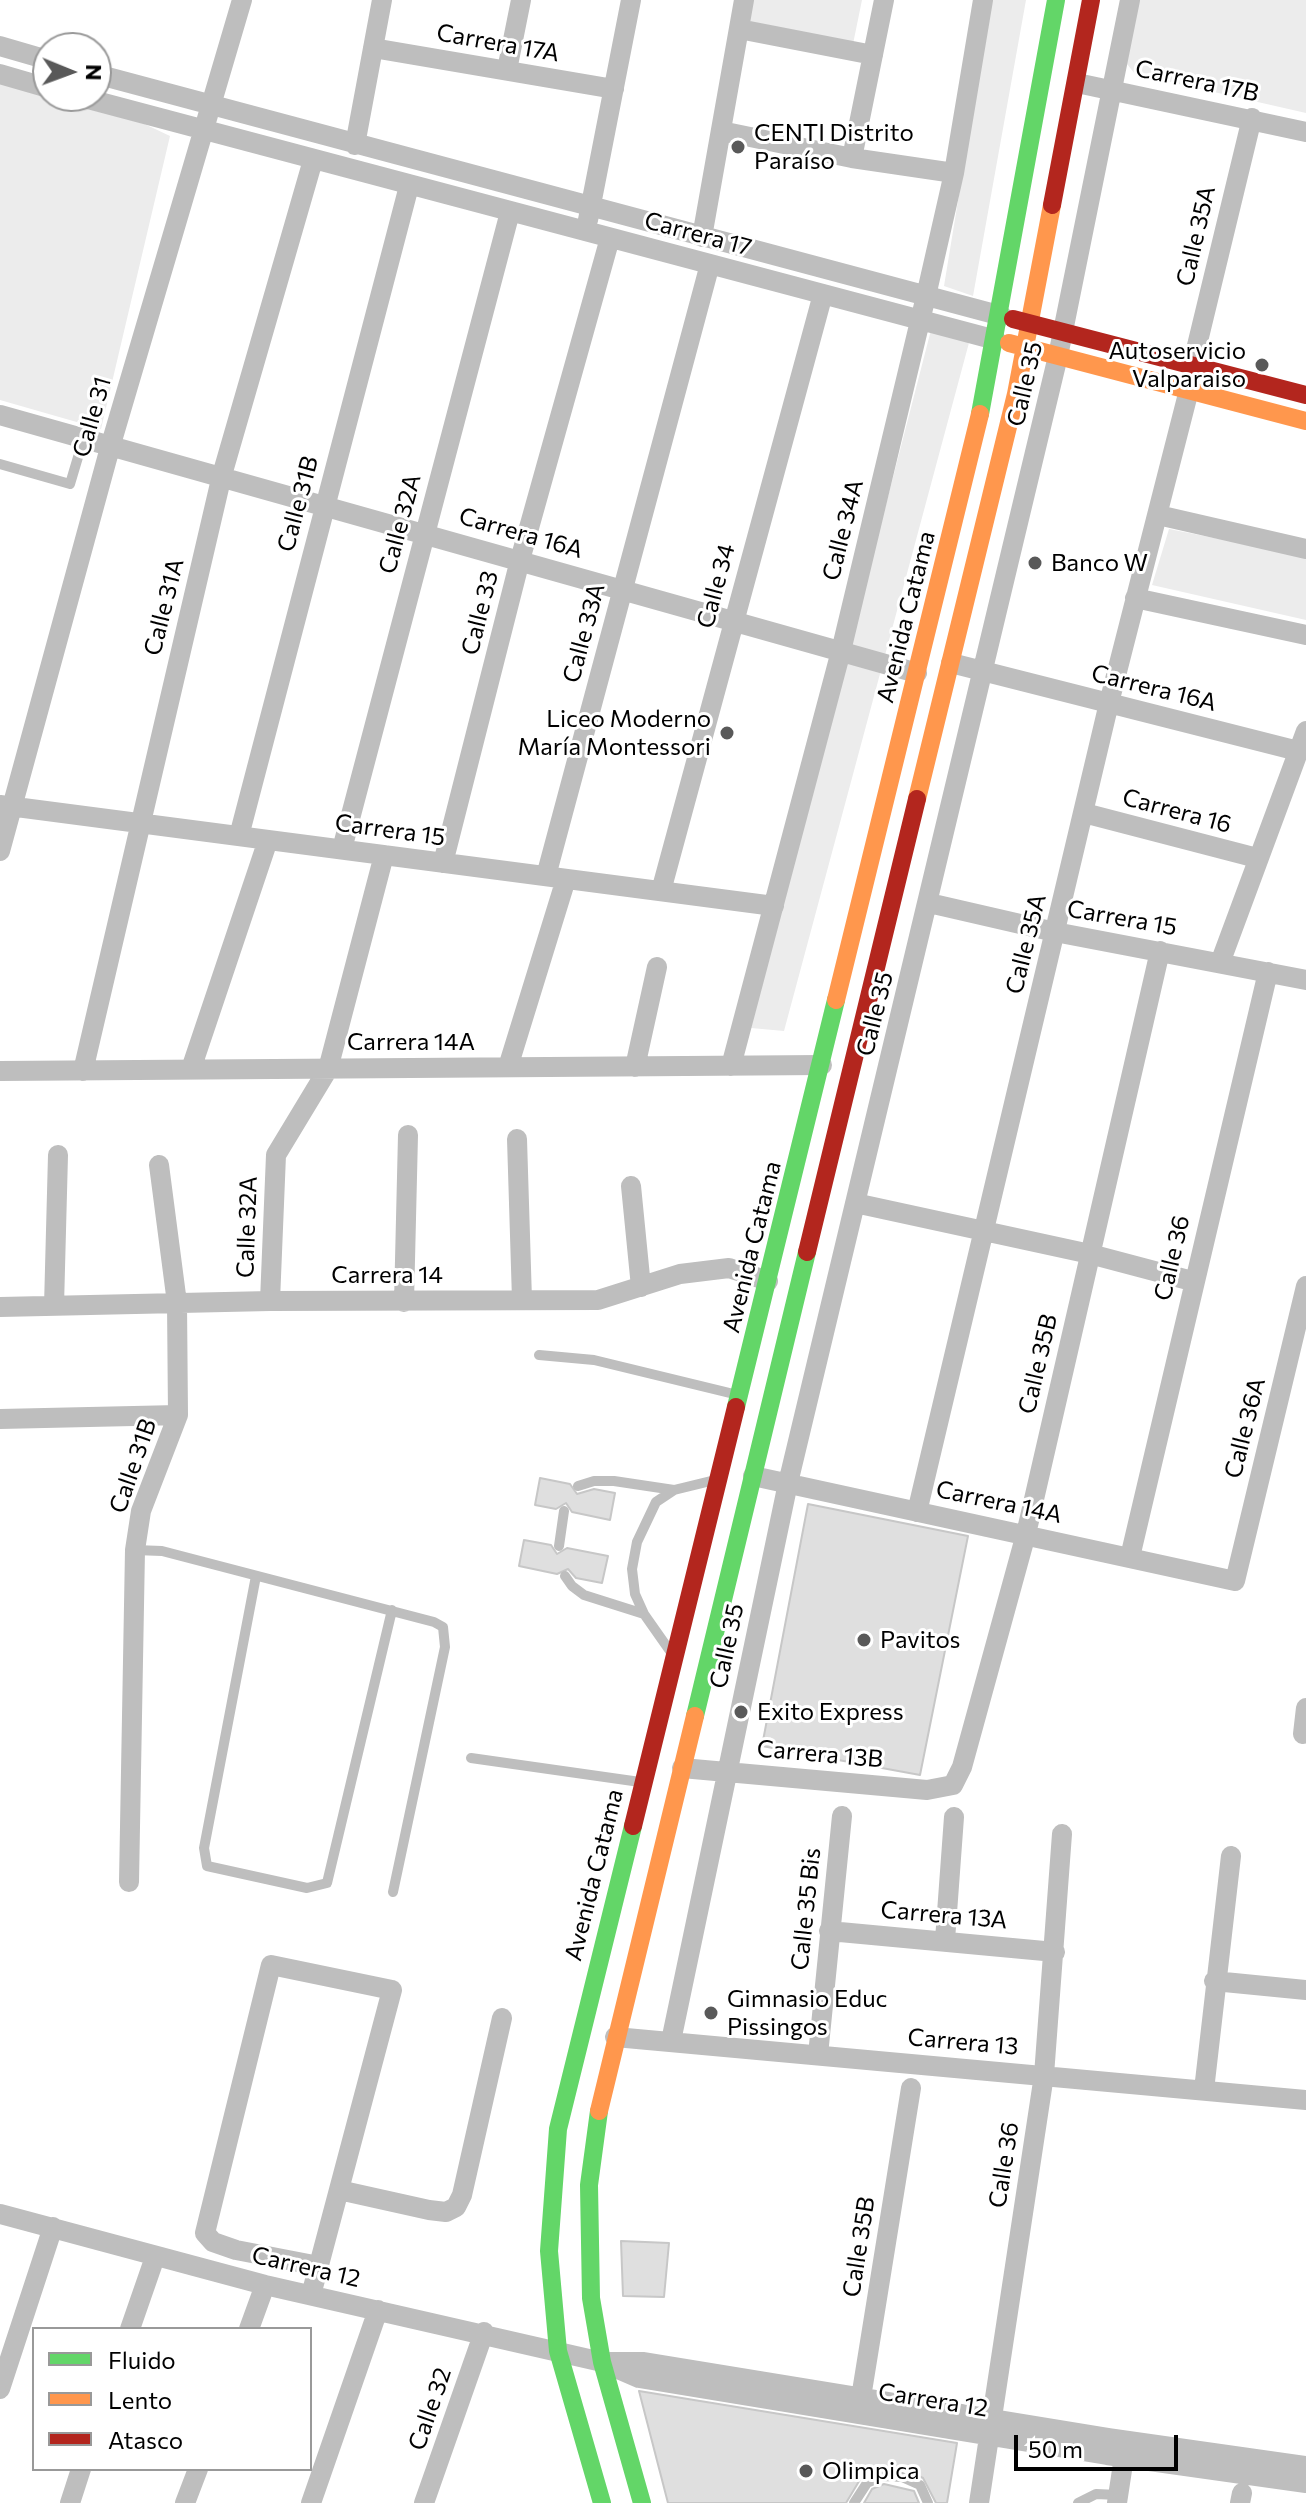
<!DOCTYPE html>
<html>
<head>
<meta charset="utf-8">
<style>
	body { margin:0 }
	#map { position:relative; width:1306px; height:2503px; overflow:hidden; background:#fff; font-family:Commissioner,sans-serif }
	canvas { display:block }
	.legend { position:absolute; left:32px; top:2327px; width:280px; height:144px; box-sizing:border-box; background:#fff; border:2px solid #999; margin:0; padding:10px 14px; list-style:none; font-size:24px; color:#000 }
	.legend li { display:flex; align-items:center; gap:16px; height:40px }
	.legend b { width:40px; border:2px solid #999 }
	.north { position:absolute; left:32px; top:32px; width:80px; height:80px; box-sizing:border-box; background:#fff; border:2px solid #999; border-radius:50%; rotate:91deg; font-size:22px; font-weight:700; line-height:32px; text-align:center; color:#000 }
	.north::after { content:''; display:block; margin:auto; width:28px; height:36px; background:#595959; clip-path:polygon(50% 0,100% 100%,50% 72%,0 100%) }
	.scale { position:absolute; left:1014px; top:2435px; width:164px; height:36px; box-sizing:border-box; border:4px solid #000; border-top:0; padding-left:10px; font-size:24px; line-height:28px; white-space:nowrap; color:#000; -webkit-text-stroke:6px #fff; paint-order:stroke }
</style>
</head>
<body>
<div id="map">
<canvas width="1306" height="2503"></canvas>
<ul class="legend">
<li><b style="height:10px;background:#63d668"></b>Fluido</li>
<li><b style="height:10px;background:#ff974d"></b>Lento</li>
<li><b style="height:10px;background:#b3261e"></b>Atasco</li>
</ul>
<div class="north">N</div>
<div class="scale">50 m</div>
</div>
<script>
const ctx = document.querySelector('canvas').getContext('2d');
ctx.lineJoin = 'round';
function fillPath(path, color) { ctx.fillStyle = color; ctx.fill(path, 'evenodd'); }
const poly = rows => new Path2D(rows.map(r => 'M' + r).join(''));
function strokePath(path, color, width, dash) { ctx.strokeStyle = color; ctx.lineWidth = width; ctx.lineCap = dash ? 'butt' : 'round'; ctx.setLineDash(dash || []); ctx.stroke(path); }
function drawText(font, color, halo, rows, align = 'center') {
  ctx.font = font + ' Commissioner,sans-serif'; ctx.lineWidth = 6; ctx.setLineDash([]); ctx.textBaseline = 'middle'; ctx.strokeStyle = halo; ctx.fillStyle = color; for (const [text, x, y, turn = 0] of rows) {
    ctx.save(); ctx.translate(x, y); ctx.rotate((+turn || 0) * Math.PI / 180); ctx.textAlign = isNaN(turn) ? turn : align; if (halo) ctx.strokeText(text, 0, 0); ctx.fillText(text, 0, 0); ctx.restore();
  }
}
const green = poly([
	[749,0,862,0,853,44,746,22],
	[991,0,1026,0,973,296,944,286],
	[1133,0,1306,0,1306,113,1135,74,1123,59],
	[0,80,136,120,170,136,101,429,0,400],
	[931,330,970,339,784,1031,751,1028],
	[1169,529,1306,556,1306,620,1152,585]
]);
const building = poly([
	[540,1478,570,1484,577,1494,594,1489,615,1493,610,1520,572,1512,566,1503,556,1509,535,1505,540,1478],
	[808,1504,968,1536,920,1775,762,1746,808,1504],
	[524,1540,551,1545,557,1554,567,1548,608,1556,602,1583,576,1578,568,1569,557,1574,519,1566,524,1540],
	[621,2241,669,2243,664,2297,623,2296,621,2241],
	[639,2391,957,2443,947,2503,936,2503,923,2478,903,2469,883,2468,861,2478,846,2503,668,2503,639,2391],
	[884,2484,914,2491,919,2503,864,2503,872,2489,884,2484]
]);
const lane = poly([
	[0,464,70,484,84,437],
	[539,1355,594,1360,738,1395],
	[578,1486,594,1481,614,1481,674,1490],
	[559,1546,564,1511],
	[135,1550,162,1551,434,1622,443,1627,445,1647,393,1892],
	[256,1576,204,1848,207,1866,307,1888,327,1883,392,1610],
	[565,1576,572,1586,584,1595,644,1614],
	[670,1651,644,1614,635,1594,632,1569,637,1542,656,1502,674,1490,715,1480],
	[471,1758,640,1782],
	[854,2503,867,2483,883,2476,902,2477,920,2485,928,2503],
	[1078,2503,1096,2494,1118,2495]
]);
const street = poly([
	[739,29,873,55],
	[0,46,48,60],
	[373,48,614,89],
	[507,70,521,0],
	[0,74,48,88],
	[96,74,1002,316],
	[1077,83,1306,132],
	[77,96,996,340],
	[721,131,852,158,954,173],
	[355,145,382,0],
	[852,158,884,0],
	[588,220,631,0],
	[702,237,744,0],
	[1192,366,1252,118],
	[0,415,917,673],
	[1158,515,1306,549],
	[1135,598,1306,635],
	[951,663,1298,751],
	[0,805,774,906],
	[1084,813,1257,858],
	[239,836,409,186],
	[342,849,510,212],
	[0,851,111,444,242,0],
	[443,863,520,560,610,238],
	[546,876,710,264],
	[661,891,823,294],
	[929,903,1055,932,1306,980],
	[1220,963,1306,731],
	[731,1066,841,651,926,296,954,173,983,0],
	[508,1067,566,879],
	[635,1067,657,967],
	[191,1069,268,840],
	[0,1071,822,1065],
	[83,1071,222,475,313,160],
	[517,1139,522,1300],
	[631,1186,641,1287],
	[855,1203,1090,1254,1192,1281],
	[270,1301,276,1155,328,1069,384,855],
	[404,1302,408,1135],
	[54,1306,58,1155],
	[0,1307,270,1301,598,1300,680,1274,729,1268,768,1281],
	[0,1419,178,1415],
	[753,1476,1235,1581,1306,1286],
	[917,1512,1109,703,1189,390],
	[1130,1557,1268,972],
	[1303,1734,1306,1708],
	[682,1768,927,1790,953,1785,962,1767,1026,1534,1160,951],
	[129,1882,135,1550,141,1511,178,1415,177,1303,159,1165],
	[829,1931,1055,1952],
	[945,1940,954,1817],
	[1214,1981,1306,1990],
	[615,2037,1306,2100],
	[671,2041,788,1483,1058,356,1130,0],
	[818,2055,842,1816],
	[1204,2090,1231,1856],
	[339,2190,429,2210,446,2212,456,2207,462,2195,502,2018],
	[0,2214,265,2285,602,2362,639,2378,1107,2455,1306,2483],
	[311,2295,392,1990,271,1965,205,2233,213,2242,236,2250,319,2266],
	[130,2329,155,2257],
	[249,2329,265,2285],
	[610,2362,644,2362,1109,2438,1306,2466],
	[0,2389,53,2227],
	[859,2410,911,2088],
	[70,2503,81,2469],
	[185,2503,198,2469],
	[311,2503,378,2310],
	[424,2503,484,2332],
	[979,2503,1044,2075,1062,1834],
	[1117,2503,1124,2457],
	[1240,2503,1242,2493]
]);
const fast = poly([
	[980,414,1056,0],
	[736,1407,836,1000],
	[695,1716,807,1252],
	[599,2111,589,2185,591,2298,602,2362,642,2503],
	[602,2503,558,2351,549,2251,558,2129,633,1826]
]);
const slow = poly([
	[1009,343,1306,421],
	[917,799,1016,394,1052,205],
	[836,1000,980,414],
	[599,2111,695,1716]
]);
const jam = poly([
	[1052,205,1091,0],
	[1013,319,1306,395],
	[807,1252,917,799],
	[633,1826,736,1407]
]);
const markers = [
	[738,147,8,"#595959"],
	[1262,365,8,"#595959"],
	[1035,563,8,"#595959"],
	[727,733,8,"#595959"],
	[864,1640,8,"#595959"],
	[741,1712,8,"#595959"],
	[711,2013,8,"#595959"],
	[806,2471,8,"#595959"]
];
const streetNames = [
	["Carrera 17A",498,43,10],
	["Carrera 17B",1197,81,12],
	["Carrera 17",698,234,15],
	["Calle 35A",1196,236,-77],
	["Calle 35",1025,384,-77],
	["Calle 31",92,417,-74],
	["Calle 31B",298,504,-75],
	["Calle 32A",400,524,-75],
	["Calle 34A",843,530,-76],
	["Carrera 16A",521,533,16],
	["Calle 34",716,586,-75],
	["Calle 31A",164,607,-76],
	["Calle 33",480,613,-76],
	["Avenida Catama",906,617,-76],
	["Calle 33A",584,633,-75],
	["Carrera 16A",1154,688,14],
	["Carrera 16",1177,811,15],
	["Carrera 15",390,830,8],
	["Carrera 15",1122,918,10],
	["Calle 35A",1026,944,-76],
	["Calle 35",875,1014,-76],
	["Carrera 14A",411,1042],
	["Calle 32A",247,1227,-88],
	["Avenida Catama",752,1247,-76],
	["Calle 36",1172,1258,-77],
	["Carrera 14",387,1275],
	["Calle 35B",1038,1364,-77],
	["Calle 36A",1245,1428,-76],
	["Calle 31B",133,1466,-71],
	["Carrera 14A",999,1502,12],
	["Calle 35",727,1646,-78],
	["Carrera 13B",820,1754,5],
	["Avenida Catama",594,1875,-76],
	["Calle 35 Bis",806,1909,-84],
	["Carrera 13A",944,1915,5],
	["Carrera 13",963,2042,5],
	["Calle 36",1004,2165,-81],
	["Calle 35B",859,2247,-81],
	["Carrera 12",306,2267,13],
	["Carrera 12",933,2400,9],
	["Calle 32",430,2409,-71]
];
const poiNames = [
	["CENTI Distrito",754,133],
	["Paraíso",754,161],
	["Autoservicio",1246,351,"right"],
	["Valparaiso",1246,379,"right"],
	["Banco W",1051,563],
	["Liceo Moderno",711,719,"right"],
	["María Montessori",711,747,"right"],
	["Pavitos",880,1640],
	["Exito Express",757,1712],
	["Gimnasio Educ",727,1999],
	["Pissingos",727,2027],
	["Olimpica",822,2471]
];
fillPath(green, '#ececec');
fillPath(building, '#dfdfdf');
strokePath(building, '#c7c7c7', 2);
strokePath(lane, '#bebebe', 10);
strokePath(street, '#bebebe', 20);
strokePath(fast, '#63d668', 18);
strokePath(slow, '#ff974d', 18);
strokePath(jam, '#b3261e', 18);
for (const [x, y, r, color] of markers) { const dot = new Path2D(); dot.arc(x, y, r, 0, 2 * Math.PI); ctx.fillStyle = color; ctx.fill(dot); strokePath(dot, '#fff', 3); }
drawText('24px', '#000', '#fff', streetNames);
drawText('24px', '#000', '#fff', poiNames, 'left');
</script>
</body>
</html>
